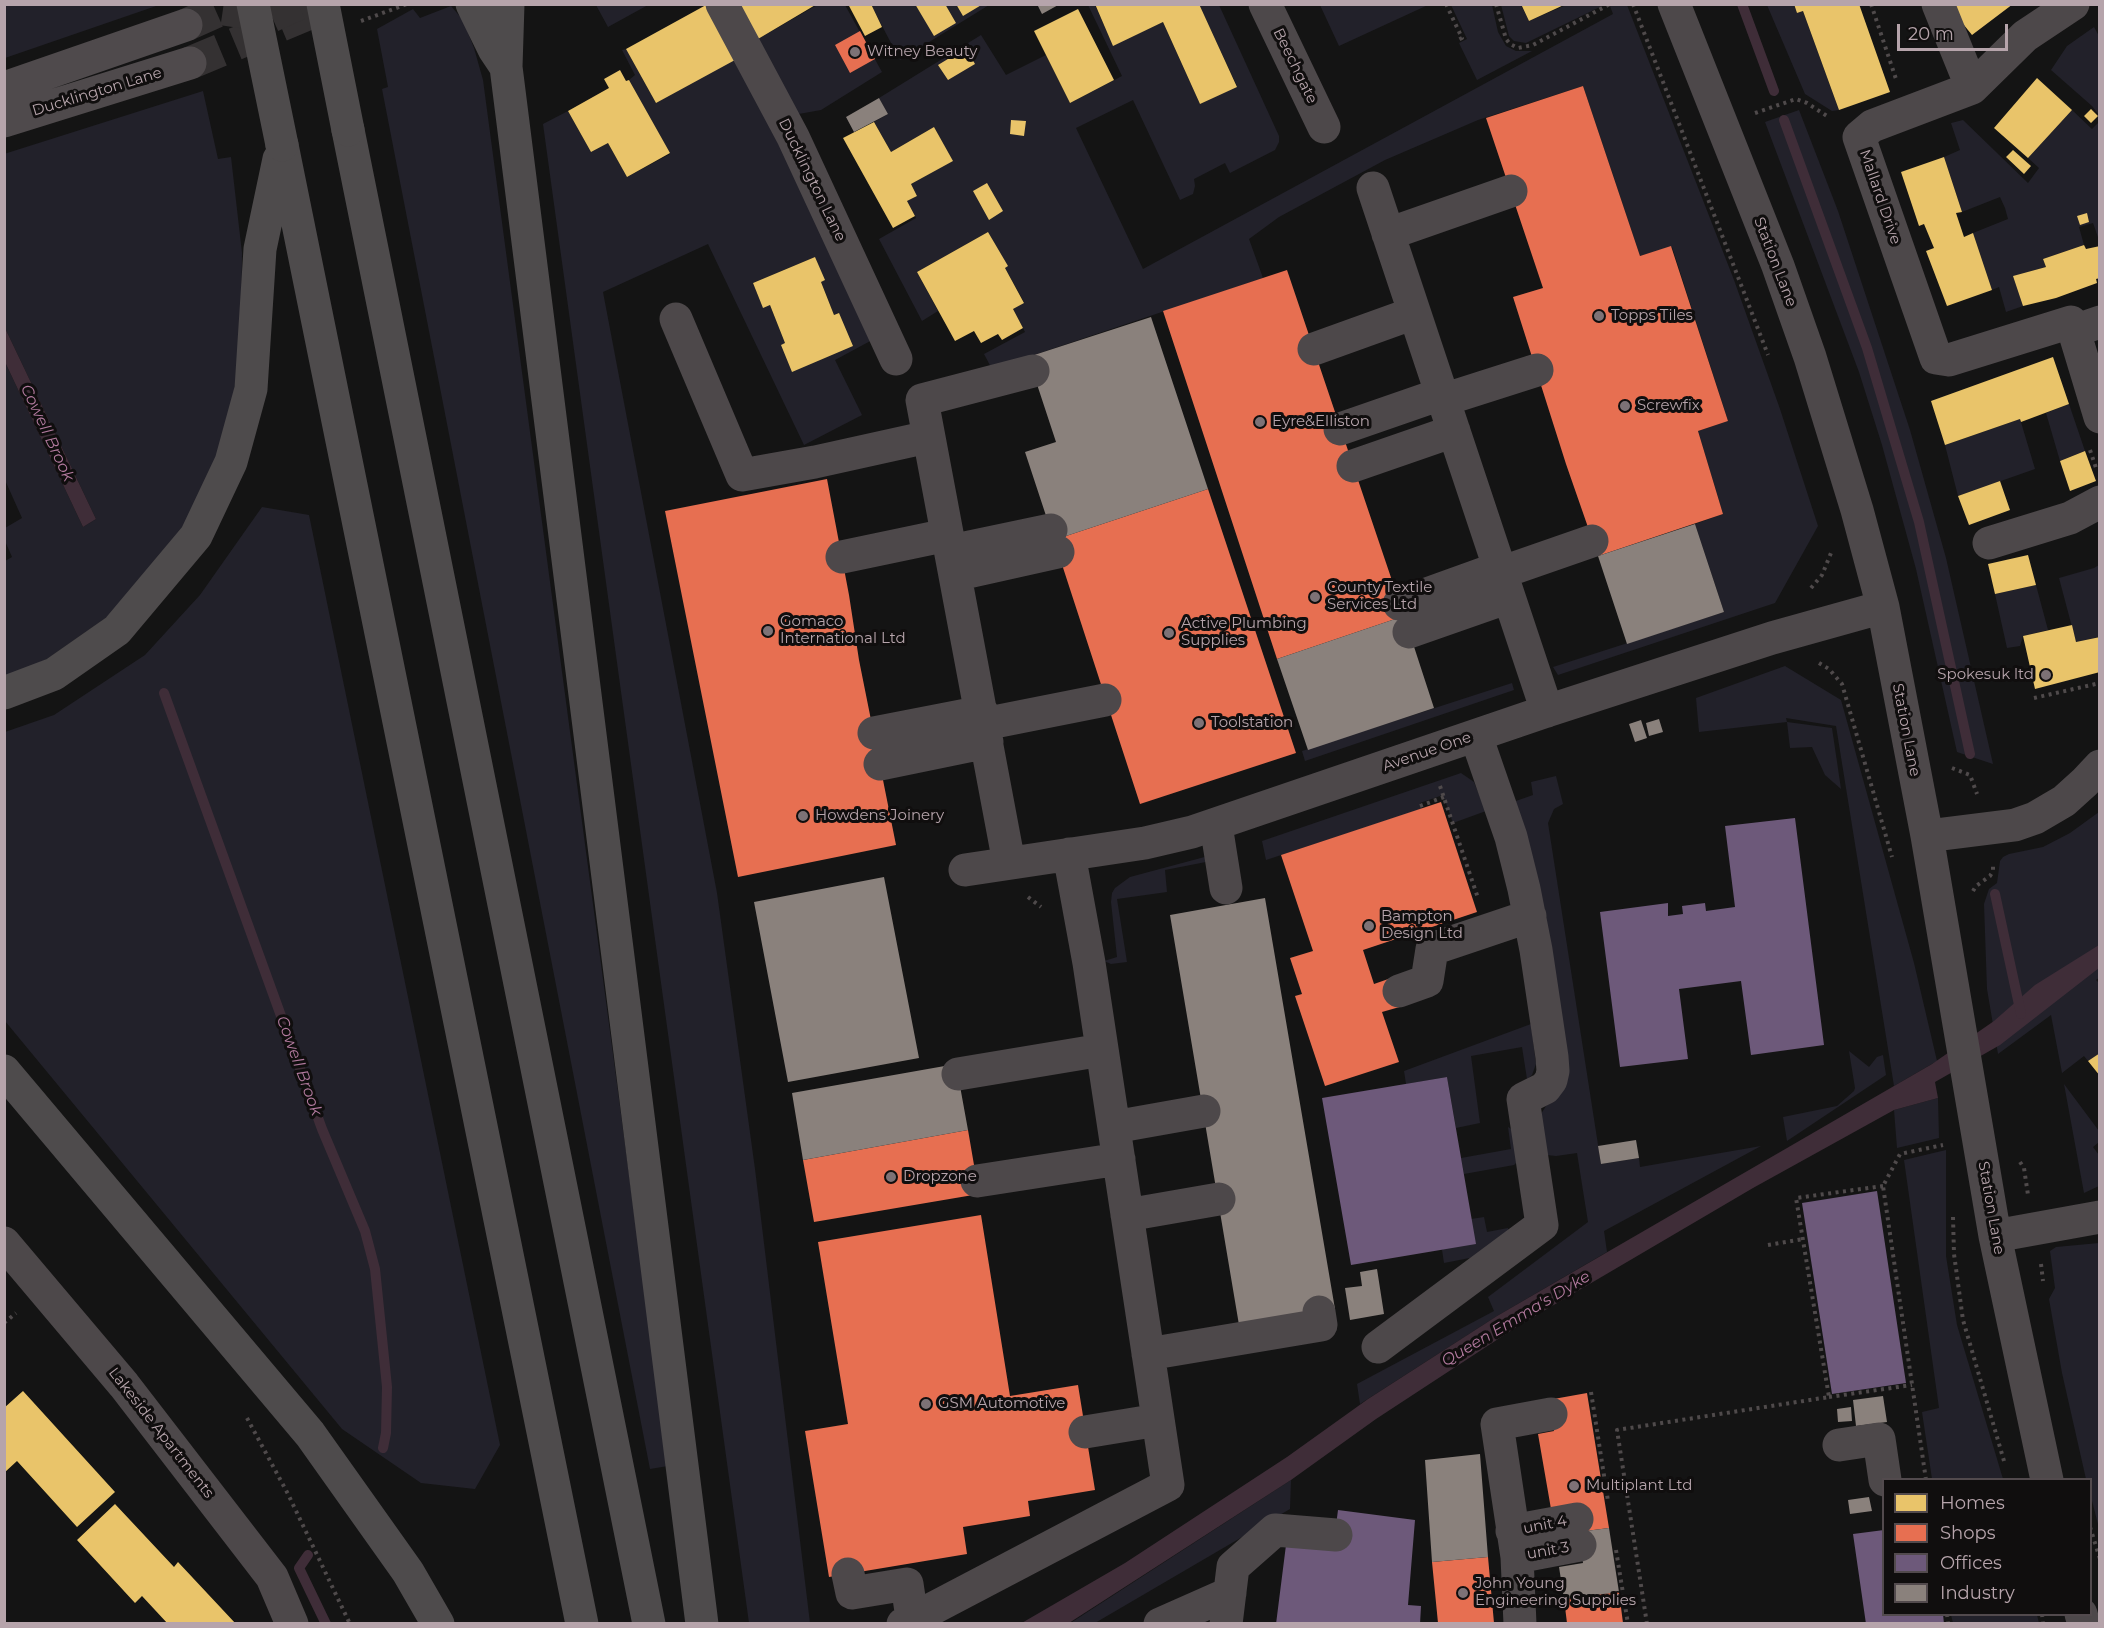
<!DOCTYPE html>
<html>
<head>
<meta charset="utf-8">
<style>
	body { margin:0 }
	#map { position:relative; width:2104px; height:1628px; overflow:hidden; background:#141414; font-family:Montserrat,sans-serif }
	canvas { display:block }
	.frame { position:absolute; inset:0; border:6px solid #b6a4ab; pointer-events:none }
	.legend { position:absolute; left:1882px; top:1478px; width:210px; height:138px; box-sizing:border-box; background:#100e0e; border:2px solid #524a4d; margin:0; padding:8px 10px; list-style:none; font-size:18px; color:#b6a4ab }
	.legend li { display:flex; align-items:center; gap:12px; height:30px }
	.legend b { width:30px; border:2px solid #524a4d }
	.scale { position:absolute; left:1897px; top:24px; width:111px; height:27px; box-sizing:border-box; border:3px solid #b6a4ab; border-top:0; padding-left:8px; font-size:18px; line-height:21px; white-space:nowrap; color:#b6a4ab; -webkit-text-stroke:4px #100e0e; paint-order:stroke }
</style>
</head>
<body>
<div id="map">
<canvas width="2104" height="1628"></canvas>
<div class="frame"></div>
<ul class="legend">
<li><b style="height:16px;background:#e9c46a"></b>Homes</li>
<li><b style="height:16px;background:#e76f51"></b>Shops</li>
<li><b style="height:16px;background:#6d597a"></b>Offices</li>
<li><b style="height:16px;background:#8a817c"></b>Industry</li>
</ul>
<div class="scale">20 m</div>
</div>
<script>
const ctx = document.querySelector('canvas').getContext('2d');
ctx.lineJoin = 'round';
function fillPath(path, color) { ctx.fillStyle = color; ctx.fill(path, 'evenodd'); }
const poly = rows => new Path2D(rows.map(r => 'M' + r).join(''));
function strokePath(path, color, width, dash) { ctx.strokeStyle = color; ctx.lineWidth = width; ctx.lineCap = dash ? 'butt' : 'round'; ctx.setLineDash(dash || []); ctx.stroke(path); }
function drawText(font, color, halo, rows, align = 'center') {
  ctx.font = font + ' Montserrat,sans-serif'; ctx.lineWidth = 6; ctx.setLineDash([]); ctx.textBaseline = 'middle'; ctx.strokeStyle = halo; ctx.fillStyle = color; for (const [text, x, y, turn = 0] of rows) {
    ctx.save(); ctx.translate(x, y); ctx.rotate((+turn || 0) * Math.PI / 180); ctx.textAlign = isNaN(turn) ? turn : align; if (halo) ctx.strokeText(text, 0, 0); ctx.fillText(text, 0, 0); ctx.restore();
  }
}
const green = poly([
	[5,4,159,4,159,5,5,58],
	[596,5,648,5,608,27],
	[711,5,874,339,835,360,862,415,804,445,708,244,603,292,717,893,755,1169,810,1623,749,1623,543,124,568,111,591,152,608,143,627,177,670,154,629,80,635,75,622,50,626,49,656,103],
	[815,257,824,280,821,282,834,315,839,313,785,343,770,305,763,307,753,283],
	[817,5,845,5,882,72,821,110,793,115,758,39],
	[871,5,989,5,900,60],
	[1088,5,1095,5,1113,45,1163,22,1200,104,1237,86,1199,5,1219,5,1279,136,1279,142,1275,150,1230,173,1225,163,1194,179,1195,186,1193,194,1180,200,1133,100,1076,128,1143,269,1613,14,1610,6,1627,5,1734,280,1780,409,1818,526,1775,603,1558,675,1553,667,1724,612,1695,524,1723,514,1698,431,1728,421,1672,247,1640,256,1583,86,1478,120,1385,160,1279,217,1249,239,1263,278,1028,357,993,371,984,354,1025,332,1013,309,1024,302,1005,268,1007,266,988,232,917,272,938,311,922,321,879,239,916,218,907,201,917,196,911,184,952,161,934,127,891,152,874,122,888,114,879,98,981,35,1006,75,1046,55,1070,103,1122,76],
	[1320,5,1428,5,1339,46],
	[1451,5,1492,5,1498,32,1506,46,1516,51,1532,51,1477,80,1459,43,1467,39],
	[1501,5,1521,5,1529,21,1566,5,1604,5,1526,43,1514,41,1509,36],
	[1767,5,1794,5,1797,13,1803,11,1839,110,1832,111,1805,94],
	[451,6,463,20,474,48,483,80,668,1466,650,1469,382,89,388,87,377,29,413,9,420,18],
	[2094,27,2099,36,2099,115,2092,106,2051,70,2067,46],
	[203,91,218,159,231,157,242,253,241,349,229,422,198,512,120,608,47,659,5,678,5,561,12,557,5,541,5,528,22,518,5,480,5,362,83,527,96,519,5,328,4,154],
	[1799,110,1838,211,1910,430,1946,558,1993,764,1957,752,1916,569,1882,445,1859,372,1765,122],
	[2072,110,2092,129,2099,122,2099,240,2093,223,2079,227,2084,245,2043,259,2046,267,2014,276,2023,306,2006,312,1999,287,1992,290,1973,233,2008,219,2005,208,2000,197,1962,212,1944,157,1960,150,1951,123,1963,120,2028,183,2039,168,2028,158],
	[2069,404,2085,451,2060,461,2046,413],
	[2020,419,2035,469,1958,496,1945,445],
	[262,507,309,515,500,1445,475,1489,421,1483,342,1429,5,1021,5,732,54,715,145,655,200,595],
	[2099,565,2099,637,2076,642,2059,578,2094,568],
	[2036,585,2048,630,2023,636,2020,646,2007,648,1995,594],
	[1785,666,1841,700,1914,963,1937,1061,1894,1086,1836,726,1786,718,1787,722,1832,728,1841,789,1825,775,1812,747,1790,748,1787,722,1699,732,1696,698],
	[1512,683,1514,690,1305,761,1302,751],
	[1461,773,1474,782,1486,811,1453,823,1443,795,1420,803,1422,809,1266,860,1262,841],
	[1556,776,1563,804,1554,809,1548,823,1601,1164,1639,1158,1640,1167,1761,1146,1604,1231,1607,1252,1497,1316,1360,1404,1357,1384,1494,1311,1488,1297,1588,1222,1577,1153,1556,1156,1547,1155,1541,1114,1546,1106,1554,1100,1513,802,1533,795,1531,782],
	[2099,812,2100,977,2096,980,2100,984,2100,1053,2088,1061,2084,1056,2062,1073,2051,1015,1998,1054,1987,989,1984,904,1989,889,1997,883,2000,861,2003,857,2009,854,2043,847,2070,833],
	[1212,855,1211,861,1165,870,1167,892,1117,899,1127,962,1111,964,1104,961,1117,957,1111,902,1112,893,1115,888,1130,877],
	[1531,1024,1536,1064,1532,1075,1527,1079,1522,1047,1471,1056,1480,1123,1456,1128,1447,1077,1406,1084,1404,1071],
	[1849,1051,1869,1067,1877,1057,1883,1055,1886,1075,1787,1141,1783,1117,1837,1106,1854,1091,1855,1088],
	[2064,1084,2099,1131,2099,1142,2093,1147,2099,1155,2099,1186,2084,1193],
	[1938,1098,1939,1138,1897,1148,1894,1110],
	[1508,1127,1513,1130,1519,1160,1514,1165,1464,1174,1461,1158,1511,1149],
	[1946,1150,1946,1256,1957,1325,2003,1479,1932,1479,1922,1412,1939,1408,1904,1160],
	[1484,1217,1487,1232,1508,1228,1509,1234,1485,1255,1444,1263,1442,1250,1471,1219],
	[2099,1243,2100,1243,2099,1528,2091,1497,2090,1480,2086,1479,2062,1373,2049,1299,2055,1288,2050,1251,2056,1247],
	[1291,1480,1290,1509,1095,1623,1069,1624],
	[1951,1615,2037,1615,2039,1623,1953,1623]
]);
const water = poly([
	[5,328,96,519,83,527,5,362],
	[2099,945,2099,968,2000,1045,1935,1082,1938,1098,1894,1110,1753,1188,1518,1326,1376,1419,1291,1480,1069,1623,1020,1624,1125,1563,1287,1457,1368,1399,1497,1316,1932,1064,1994,1021,2035,985]
]);
const homes = poly([
	[738,4,817,4,758,39],
	[848,4,871,4,882,27,865,36],
	[915,4,945,4,956,23,934,36],
	[956,4,983,4,963,16],
	[1095,4,1199,4,1237,87,1200,104,1163,22,1113,46],
	[1521,4,1566,4,1529,21],
	[1794,4,1859,4,1890,92,1839,110,1803,11,1797,13],
	[1956,4,2013,4,1972,35,1951,9],
	[706,5,735,60,656,103,626,49],
	[1078,9,1114,80,1070,103,1034,31],
	[966,48,975,64,948,80,938,65],
	[620,70,626,81,629,80,670,153,627,177,608,143,591,152,568,111,609,88,604,79],
	[2037,78,2072,110,2028,158,1994,128],
	[2091,109,2098,116,2091,123,2084,116],
	[1011,120,1026,121,1024,136,1010,134],
	[874,122,891,152,934,127,953,161,911,184,917,196,907,201,915,216,893,228,843,138],
	[2013,150,2031,166,2024,174,2006,157],
	[1944,157,1962,212,1956,213,1964,237,1973,233,1992,290,1947,306,1926,251,1934,248,1924,224,1919,226,1901,172],
	[987,183,1003,211,989,220,973,191],
	[2087,213,2089,222,2080,225,2077,216],
	[988,232,1008,266,1005,268,1024,303,1013,309,1023,328,1002,340,998,334,981,343,974,331,955,341,917,272],
	[2084,245,2086,249,2100,246,2100,278,2096,279,2097,283,2056,298,2023,306,2013,276,2046,267,2043,259],
	[815,257,825,280,821,282,834,315,839,313,853,346,792,372,781,345,785,343,770,305,763,308,753,283],
	[2053,357,2069,404,2021,422,2020,419,1945,445,1931,401],
	[2085,451,2096,481,2070,491,2060,461],
	[2000,481,2010,510,1969,525,1958,496],
	[2028,555,2036,585,1995,594,1988,564],
	[2072,625,2076,642,2100,637,2100,672,2035,689,2023,636],
	[2100,1053,2100,1076,2088,1061],
	[23,1391,115,1492,77,1527,17,1461,4,1473,4,1408],
	[115,1504,174,1567,178,1562,236,1624,168,1624,142,1596,135,1603,77,1540]
]);
const shops = poly([
	[860,31,875,59,850,73,835,45],
	[1583,86,1640,256,1671,246,1728,421,1698,431,1723,514,1598,556,1566,464,1513,297,1543,288,1486,118],
	[1287,270,1404,616,1277,659,1163,311],
	[827,479,849,595,859,660,896,845,738,877,665,511],
	[1208,489,1296,753,1140,804,1054,540],
	[1441,802,1477,912,1363,950,1374,984,1394,977,1403,1006,1382,1012,1399,1062,1325,1086,1295,996,1302,994,1290,958,1313,951,1281,855],
	[968,1130,979,1194,814,1222,803,1160],
	[981,1215,1010,1396,1078,1385,1095,1490,1028,1501,1030,1516,963,1527,967,1554,829,1577,805,1431,848,1424,818,1242],
	[1587,1393,1609,1528,1578,1532,1551,1509,1538,1434,1554,1431,1548,1400],
	[1488,1557,1494,1623,1438,1623,1432,1562],
	[1619,1592,1623,1623,1567,1623,1564,1599]
]);
const offices = poly([
	[1795,818,1824,1045,1751,1055,1741,981,1679,989,1688,1059,1620,1067,1600,912,1668,903,1668,916,1683,914,1682,906,1705,903,1706,911,1735,907,1725,826],
	[1447,1077,1476,1244,1351,1265,1322,1098],
	[1877,1191,1906,1383,1832,1394,1802,1203],
	[1338,1510,1415,1520,1408,1605,1421,1606,1420,1624,1276,1624,1286,1545,1333,1549],
	[1884,1530,1884,1614,1943,1614,1944,1624,1866,1624,1853,1534]
]);
const industry = poly([
	[1037,4,1060,4,1042,14],
	[879,98,888,114,854,132,846,117],
	[1151,317,1208,489,1054,540,1025,452,1056,442,1028,357],
	[1695,524,1724,612,1627,644,1598,556],
	[1404,616,1434,708,1308,750,1277,659],
	[1659,719,1663,732,1649,736,1646,723],
	[1641,720,1647,738,1635,742,1629,724],
	[884,877,919,1058,788,1082,754,902],
	[1265,898,1335,1309,1239,1325,1170,915],
	[956,1064,968,1130,803,1160,792,1093],
	[1636,1140,1639,1158,1601,1164,1598,1146],
	[1377,1269,1384,1314,1350,1320,1345,1288,1362,1286,1360,1272],
	[1883,1396,1887,1422,1856,1426,1853,1400],
	[1851,1407,1852,1421,1838,1422,1837,1409],
	[1480,1454,1488,1557,1432,1562,1425,1460],
	[1869,1497,1872,1511,1850,1514,1848,1500],
	[1609,1528,1619,1592,1564,1599,1559,1567,1583,1563,1578,1532]
]);
const stream = poly([
	[1742,4,1774,91],
	[1784,120,1867,348,1919,522,1970,754],
	[164,693,322,1129,365,1231,375,1269,387,1387,386,1433,383,1448],
	[1995,894,2021,1014],
	[308,1555,299,1568,326,1624]
]);
const majorTunnel = poly([
	[186,25,233,4],
	[190,63,331,4]
]);
const highwayTunnel = poly([
	[223,9,271,16,298,4]
]);
const path = poly([
	[1446,4,1462,38,1458,40],
	[1496,4,1506,39,1510,44,1518,48,1533,45,1610,4],
	[1633,4,1768,355],
	[1871,4,1896,79],
	[361,21,407,4],
	[1755,113,1796,99,1807,103,1830,118],
	[2090,450,2096,468],
	[1811,588,1822,575,1831,553],
	[1819,663,1829,669,1842,684,1892,857],
	[2034,698,2100,683],
	[1952,768,1970,775,1977,794],
	[1440,786,1478,898],
	[1420,806,1444,797],
	[1973,891,1976,886,1990,876,1993,871,1993,863],
	[1028,897,1041,907],
	[2020,1162,2024,1168,2028,1195],
	[1953,1217,1954,1254,1963,1320,2004,1461],
	[1768,1245,1803,1239],
	[2041,1264,2043,1281],
	[4,1323,16,1313],
	[1591,1392,1608,1501],
	[1829,1397,1912,1385],
	[247,1418,288,1494,350,1624],
	[1926,1480,1883,1186,1900,1154,1943,1145],
	[2090,1527,2100,1559],
	[1616,1550,1628,1624],
	[1947,1614,1948,1624],
	[2042,1614,2043,1624],
	[1647,1624,1617,1430,1829,1397,1796,1198,1883,1186]
]);
const minor = poly([
	[722,4,793,137,896,359],
	[1265,4,1324,127],
	[1674,4,1778,266,1810,357,1857,510,1883,607,1927,836,1995,1236,2047,1480],
	[1938,4,1972,88],
	[2073,4,2025,36,1972,88,1872,126,1859,137,1936,358,1949,360,2071,322,2074,331,2100,322],
	[1373,188,1547,711],
	[1388,234,1511,191],
	[676,319,742,475,815,462,928,437],
	[2074,331,2100,417],
	[1314,349,1414,313],
	[1443,400,1537,370],
	[1340,429,1441,394],
	[1353,466,1454,431],
	[1989,543,2070,518,2100,502],
	[951,551,1051,530],
	[842,557,947,535],
	[1500,573,1592,541],
	[955,575,1058,552],
	[1399,604,1499,568],
	[1409,632,1509,597],
	[984,724,1105,700],
	[874,733,982,712],
	[880,764,987,742],
	[1216,825,1226,888],
	[1927,836,2015,825,2035,818,2064,801,2085,782,2100,766],
	[1009,863,922,400,1033,371],
	[965,870,1145,843,1192,832,1547,711,1772,638,1883,607],
	[1399,991,1427,981,1432,949,1530,916],
	[958,1074,1102,1050],
	[1114,1127,1204,1111],
	[977,1181,1119,1159],
	[1127,1215,1219,1199],
	[1995,1236,2100,1217],
	[4,1243,124,1385,272,1577,292,1624],
	[1378,1347,1542,1225,1523,1099,1545,1088,1551,1080,1553,1071,1552,1057,1536,950,1524,889,1511,837,1476,736],
	[1148,1354,1321,1325,1319,1312],
	[1085,1432,1158,1420],
	[1839,1445,1879,1439,1885,1480],
	[1512,1531,1577,1519],
	[1517,1557,1580,1545],
	[848,1574,852,1593,907,1584,912,1618],
	[2081,1614,2084,1624],
	[903,1624,1168,1485,1089,963,1069,854],
	[1160,1624,1230,1593],
	[1226,1624,1233,1567,1275,1530,1336,1535],
	[1520,1624,1517,1557,1497,1424,1551,1414]
]);
const major = poly([
	[4,88,186,25],
	[4,121,190,63]
]);
const highway = poly([
	[472,4,494,49,506,67],
	[508,4,506,67,702,1624],
	[348,130,649,1624],
	[282,145,582,1624],
	[4,693,54,674,117,630,196,536,231,462,251,389,260,249,279,159],
	[4,1071,310,1434,408,1572,438,1624]
]);
const highwayBridge = poly([
	[253,4,282,145],
	[323,4,348,130]
]);
const markers = [
	[855,52,6,"#7d7276"],
	[1599,316,6,"#7d7276"],
	[1625,406,6,"#7d7276"],
	[1260,422,6,"#7d7276"],
	[1315,597,6,"#7d7276"],
	[768,631,6,"#7d7276"],
	[1169,633,6,"#7d7276"],
	[2046,675,6,"#7d7276"],
	[1199,723,6,"#7d7276"],
	[803,816,6,"#7d7276"],
	[1369,926,6,"#7d7276"],
	[891,1177,6,"#7d7276"],
	[926,1404,6,"#7d7276"],
	[1574,1486,6,"#7d7276"],
	[1463,1593,6,"#7d7276"]
];
const poiNames = [
	["Witney Beauty",867,52],
	["Topps Tiles",1611,316],
	["Screwfix",1637,406],
	["Eyre&Elliston",1272,422],
	["County Textile",1327,588],
	["Services Ltd",1327,605],
	["Gomaco",780,622],
	["International Ltd",780,639],
	["Active Plumbing",1181,624],
	["Supplies",1181,641],
	["Spokesuk ltd",2034,675,"right"],
	["Toolstation",1211,723],
	["Howdens Joinery",815,816],
	["Bampton",1381,917],
	["Design Ltd",1381,934],
	["Dropzone",903,1177],
	["GSM Automotive",938,1404],
	["Multiplant Ltd",1586,1486],
	["John Young",1475,1584],
	["Engineering Supplies",1475,1601]
];
const streetNames = [
	["Beechgate",1295,66,64],
	["Ducklington Lane",97,92,-17],
	["Ducklington Lane",812,180,64],
	["Mallard Drive",1880,197,71],
	["Station Lane",1775,262,69],
	["Station Lane",1906,730,79],
	["Avenue One",1427,752,-19],
	["Station Lane",1991,1208,80],
	["Lakeside Apartments",161,1433,52],
	["unit 4",1545,1525,-11],
	["unit 3",1548,1551,-10]
];
const waterNames = [
	["Cowell Brook",47,433,65],
	["Cowell Brook",299,1066,70],
	["Queen Emma's Dyke",1516,1319,-31]
];
fillPath(green, '#22212a');
fillPath(water, '#3f2d38');
fillPath(homes, '#e9c46a');
fillPath(shops, '#e76f51');
fillPath(offices, '#6d597a');
fillPath(industry, '#8a817c');
strokePath(stream, '#3f2d38', 10);
strokePath(majorTunnel, '#343132', 33, [33, 16]);
strokePath(highwayTunnel, '#343132', 33, [33, 16]);
strokePath(path, '#4f4a4b', 4, [3, 4.5]);
strokePath(minor, '#4d484a', 33);
strokePath(major, '#4f4a4c', 33);
strokePath(highway, '#4e4b4c', 33);
strokePath(highwayBridge, '#4e4b4c', 33);
for (const [x, y, r, color] of markers) { const dot = new Path2D(); dot.arc(x, y, r, 0, 2 * Math.PI); ctx.fillStyle = color; ctx.fill(dot); strokePath(dot, '#100e0e', 2); }
drawText('15px', '#b6a4ab', '#100e0e', poiNames, 'left');
drawText('15px', '#b6a4ab', '#100e0e', streetNames);
drawText('italic 16px', '#b27a9e', '#100e0e', waterNames);
</script>
</body>
</html>
